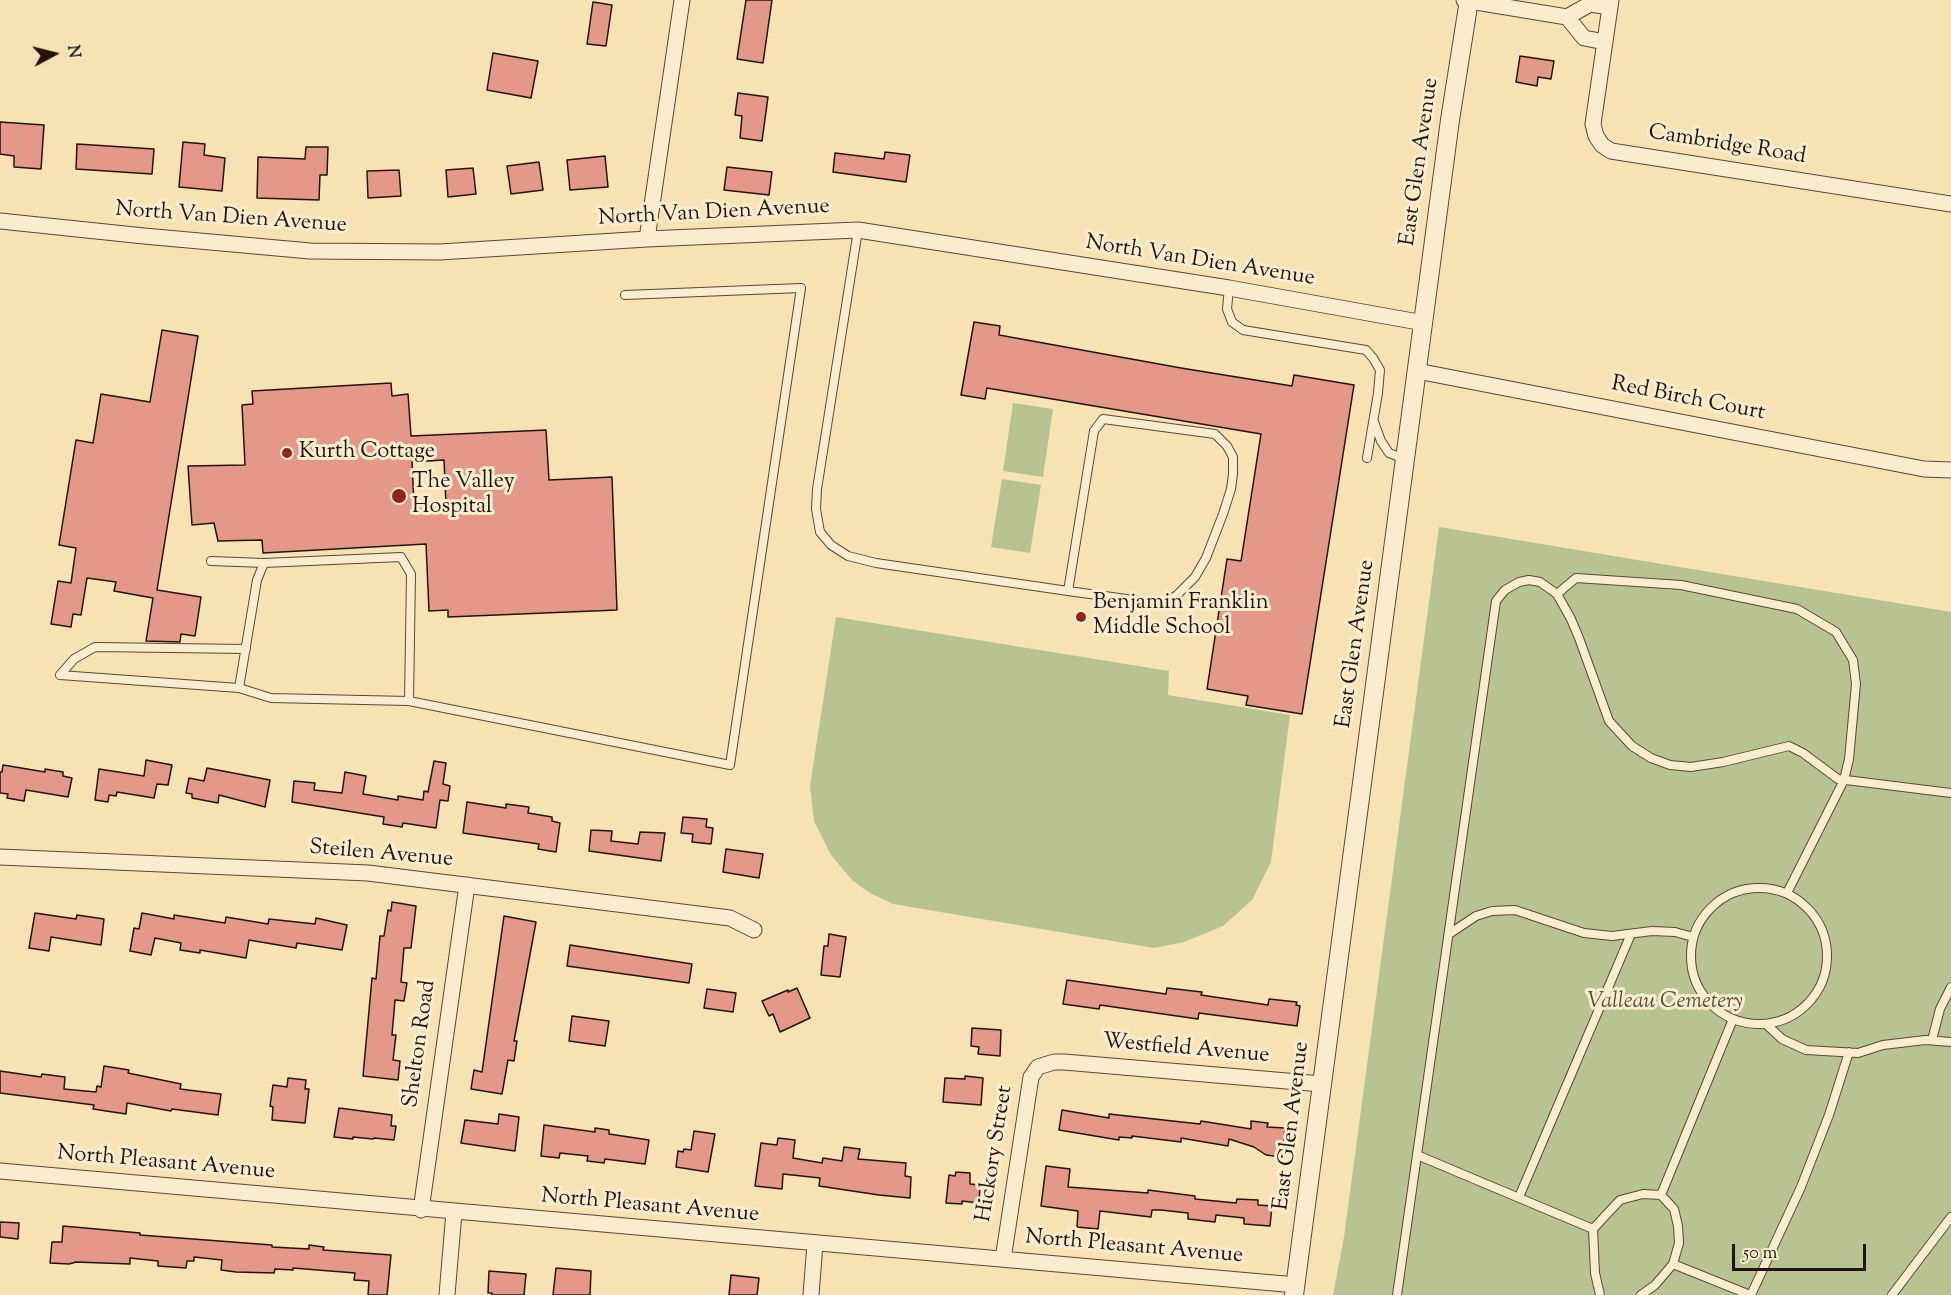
<!DOCTYPE html>
<html>
<head>
<meta charset="utf-8">
<style>
	body { margin:0 }
	#map { position:relative; width:1951px; height:1295px; overflow:hidden; background:#f7e2b4; font-family:"Sorts Mill Goudy",serif }
	canvas { display:block }
	.north { position:absolute; left:24px; top:24px; width:60px; height:60px; -webkit-text-stroke:4px #faecce; paint-order:stroke; rotate:83deg; font-size:16px; font-weight:700; line-height:24px; text-align:center; color:#25130d }
	.north::after { content:''; display:block; margin:auto; width:21px; height:27px; background:#25130d; clip-path:polygon(50% 0,100% 100%,50% 72%,0 100%) }
	.scale { position:absolute; left:1732px; top:1244px; width:134px; height:27px; box-sizing:border-box; border:3px solid #25130d; border-top:0; padding-left:8px; font-size:18px; line-height:21px; white-space:nowrap; color:#25130d; -webkit-text-stroke:4px #faecce; paint-order:stroke }
</style>
</head>
<body>
<div id="map">
<canvas width="1951" height="1295"></canvas>
<div class="north">N</div>
<div class="scale">50 m</div>
</div>
<script>
const ctx = document.querySelector('canvas').getContext('2d');
ctx.lineJoin = 'round';
function fillPath(path, color) { ctx.fillStyle = color; ctx.fill(path, 'evenodd'); }
const poly = rows => new Path2D(rows.map(r => 'M' + r).join(''));
function strokePath(path, color, width, dash) { ctx.strokeStyle = color; ctx.lineWidth = width; ctx.lineCap = dash ? 'butt' : 'round'; ctx.setLineDash(dash || []); ctx.stroke(path); }
function drawText(font, color, halo, rows, align = 'center') {
  ctx.font = font + ' "Sorts Mill Goudy",serif'; ctx.lineWidth = 6; ctx.setLineDash([]); ctx.textBaseline = 'middle'; ctx.strokeStyle = halo; ctx.fillStyle = color; for (const [text, x, y, turn = 0] of rows) {
    ctx.save(); ctx.translate(x, y); ctx.rotate((+turn || 0) * Math.PI / 180); ctx.textAlign = isNaN(turn) ? turn : align; if (halo) ctx.strokeText(text, 0, 0); ctx.fillText(text, 0, 0); ctx.restore();
  }
}
const green = poly([
	[1013,403,1053,409,1043,477,1003,471],
	[1002,479,1041,485,1030,553,991,547],
	[1439,527,1951,612,1951,1295,1333,1295,1344,1237],
	[836,617,1169,671,1168,695,1290,715,1271,862,1252,900,1223,926,1184,942,1154,948,893,904,870,893,852,880,831,855,814,821,810,786]
]);
const building = poly([
	[746,0,772,0,763,63,737,59,746,0],
	[593,2,612,5,606,46,587,44,593,2],
	[493,53,538,61,531,98,487,90,493,53],
	[1520,56,1554,61,1551,79,1538,77,1537,86,1516,82,1520,56],
	[738,93,768,97,762,141,740,138,742,116,735,115,738,93],
	[0,122,44,125,41,169,14,167,14,156,0,154,0,122],
	[183,142,205,144,204,155,225,158,222,191,179,187,183,142],
	[77,144,154,149,152,174,76,169,77,144],
	[306,147,328,147,327,175,320,175,319,200,257,198,258,157,305,159,306,147],
	[885,152,910,155,906,182,833,172,835,153,884,159,885,152],
	[605,156,608,187,570,190,567,160,605,156],
	[539,162,543,190,511,194,507,166,539,162],
	[727,167,772,172,769,195,724,190,727,167],
	[473,168,476,194,448,197,446,170,473,168],
	[399,170,401,196,368,198,367,171,399,170],
	[974,322,1000,326,999,335,1181,368,1292,386,1294,375,1354,385,1302,714,1246,705,1248,696,1207,689,1227,559,1241,561,1261,434,987,388,985,399,961,395,974,322],
	[162,330,198,336,157,590,201,597,195,636,181,634,180,642,146,641,153,598,114,591,116,582,87,578,81,615,73,614,71,627,51,624,58,581,71,583,76,548,59,545,76,440,93,443,101,394,150,402,162,330],
	[391,383,392,396,408,394,411,436,546,430,549,480,612,477,617,610,448,617,448,610,429,611,426,544,263,553,262,540,218,541,214,523,192,525,188,466,245,465,242,405,253,404,252,391,391,383],
	[444,460,446,504,414,505,412,462,444,460],
	[146,760,172,765,168,785,157,784,154,798,117,792,116,796,109,795,108,802,95,800,99,769,144,776,146,760],
	[434,761,446,763,443,784,450,786,448,801,440,800,436,828,403,823,402,827,383,824,384,817,292,802,294,781,315,783,314,790,342,793,345,772,366,776,363,794,398,800,398,796,423,800,424,791,428,792,434,761],
	[3,765,45,772,45,769,63,772,63,776,72,778,68,797,26,790,24,801,7,798,8,794,0,793,0,772,2,772,3,765],
	[207,768,270,780,265,807,219,795,218,803,192,798,192,794,186,793,189,778,204,781,207,768],
	[467,802,506,808,506,804,529,807,528,813,552,817,552,821,560,823,556,852,538,849,539,844,463,833,467,802],
	[683,817,707,819,706,827,713,828,711,844,692,842,693,834,681,833,683,817],
	[591,830,612,831,611,841,638,844,640,832,665,833,661,861,589,851,591,830],
	[726,849,763,854,759,878,723,872,726,849],
	[392,902,416,906,411,948,404,948,401,982,407,983,404,1001,395,1000,392,1035,396,1035,393,1060,400,1061,398,1080,363,1076,372,978,376,979,380,936,384,936,388,910,391,911,392,902],
	[35,913,76,919,77,915,104,919,101,945,51,937,49,951,29,948,35,913],
	[142,913,174,919,174,915,225,923,226,917,268,924,269,919,315,924,316,918,347,925,342,950,297,943,296,948,249,940,246,958,200,950,200,953,180,950,181,943,155,938,151,955,130,951,134,928,139,929,142,913],
	[504,916,536,922,514,1041,517,1041,514,1061,508,1060,502,1094,471,1089,474,1070,482,1072,504,916],
	[829,934,846,937,840,977,821,975,824,946,828,946,829,934],
	[570,945,692,964,689,983,567,966,570,945],
	[1067,980,1166,994,1167,988,1202,992,1201,995,1268,1005,1269,999,1297,1002,1296,1005,1300,1006,1297,1026,1199,1013,1198,1019,1100,1005,1099,1009,1063,1004,1067,980],
	[797,988,810,1018,780,1032,773,1014,769,1016,762,1001,788,990,788,992,797,988],
	[707,989,736,993,733,1012,704,1008,707,989],
	[572,1016,609,1021,605,1046,569,1041,572,1016],
	[972,1028,1001,1030,1000,1056,978,1054,979,1047,971,1046,972,1028],
	[104,1066,129,1070,128,1073,181,1084,180,1089,221,1094,218,1115,172,1109,171,1111,127,1103,126,1114,93,1109,94,1105,0,1093,0,1071,41,1077,42,1074,65,1077,64,1089,96,1092,97,1086,101,1087,104,1066],
	[965,1076,983,1078,981,1105,943,1102,945,1078,965,1079,965,1076],
	[288,1078,306,1080,305,1089,309,1089,305,1123,272,1120,273,1107,270,1106,273,1085,287,1087,288,1078],
	[339,1108,392,1115,391,1126,396,1126,394,1140,374,1138,373,1139,353,1137,353,1139,334,1137,339,1108],
	[1062,1110,1109,1118,1109,1114,1200,1124,1201,1121,1251,1129,1251,1121,1268,1123,1267,1127,1285,1128,1282,1157,1266,1155,1254,1147,1229,1139,1228,1146,1181,1138,1181,1142,1132,1136,1132,1138,1119,1137,1119,1140,1059,1130,1062,1110],
	[499,1114,519,1117,515,1151,461,1143,465,1120,498,1124,499,1114],
	[544,1125,595,1132,595,1128,609,1130,609,1134,649,1140,645,1164,605,1159,604,1163,587,1161,588,1156,560,1153,559,1158,541,1156,544,1125],
	[694,1131,715,1134,708,1172,676,1167,678,1151,683,1152,684,1149,691,1150,694,1131],
	[778,1138,795,1140,793,1158,822,1163,823,1158,842,1161,844,1147,860,1149,858,1159,906,1163,905,1176,911,1177,910,1198,879,1195,819,1186,820,1178,783,1174,782,1189,755,1186,761,1143,777,1145,778,1138],
	[1046,1166,1070,1169,1068,1187,1148,1193,1148,1190,1195,1196,1195,1199,1236,1203,1237,1199,1258,1200,1258,1205,1272,1206,1270,1226,1244,1224,1244,1218,1216,1215,1215,1222,1188,1219,1188,1213,1161,1210,1152,1210,1151,1217,1100,1211,1098,1229,1077,1227,1078,1211,1041,1206,1046,1166],
	[956,1172,970,1173,970,1184,980,1185,979,1203,962,1201,962,1204,946,1203,949,1175,955,1176,956,1172],
	[0,1222,19,1223,18,1239,0,1237,0,1222],
	[63,1226,140,1233,140,1235,272,1245,272,1247,309,1249,309,1245,324,1247,323,1250,391,1255,387,1295,368,1295,369,1281,354,1280,355,1273,293,1268,293,1270,275,1269,274,1273,236,1272,221,1270,222,1260,194,1257,194,1261,187,1261,186,1268,158,1266,158,1261,130,1258,130,1264,76,1262,69,1264,50,1263,52,1242,62,1242,63,1226],
	[556,1268,591,1271,590,1295,553,1295,556,1268],
	[489,1271,526,1274,524,1295,492,1295,492,1293,488,1293,489,1271],
	[731,1275,759,1278,757,1295,729,1295,731,1275]
]);
const service = poly([
	[858,230,817,489,816,509,820,532,831,545,848,556,876,563,1068,591,1163,604,1177,595,1195,577,1206,558,1223,514,1231,489,1233,474,1233,457,1227,446,1215,434,1103,419,1094,431,1068,591],
	[1229,288,1227,309,1232,322,1243,330,1366,350,1373,358,1380,370,1378,393,1367,458],
	[1374,422,1381,441,1389,453,1405,459],
	[211,561,264,563],
	[1557,594,1576,578,1681,585,1797,609,1836,632,1853,660,1856,684,1849,759,1844,780,1787,893],
	[60,675,239,688,271,698,409,701,411,574,401,557,264,563,257,580,239,688],
	[60,675,74,659,95,647,246,649],
	[409,701,730,765,801,288,625,295],
	'1691 956a68 68 0 1 1 136 0a68 68 0 1 1-136 0Z',
	[1449,934,1476,916,1492,911,1515,910,1584,933,1612,936,1652,931,1675,932,1693,937],
	[1767,1025,1782,1039,1806,1050,1858,1053,1883,1045,1925,1040,1951,1042],
	[1932,1040,1940,1009,1951,987],
	[1417,1155,1593,1229],
	[1661,1195,1733,1019],
	[1519,1197,1631,934],
	[1673,1264,1750,1295],
	[1397,1295,1496,601,1505,590,1519,582,1529,580,1540,582,1557,594,1571,619,1579,638,1609,721,1632,746,1651,758,1670,765,1691,767,1723,762,1789,746,1803,753,1838,779,1951,793],
	[1600,1295,1595,1273,1593,1229,1620,1200,1643,1194,1661,1195,1674,1209,1678,1226,1679,1243,1673,1264,1655,1285,1641,1295],
	[1751,1295,1801,1187,1829,1115,1849,1052],
	[1892,1295,1951,1217]
]);
const minor = poly([
	[1464,0,1567,17,1584,38,1605,42],
	[1611,0,1593,124,1596,136,1602,145,1611,151,1951,204],
	[1567,17,1590,4,1610,7],
	[0,221,144,236,310,251,440,252,647,239,858,230,1229,288,1424,323],
	[647,239,682,0],
	[1417,371,1924,469,1951,470],
	[0,857,368,873,730,918,754,930],
	[0,1171,1296,1285],
	[421,1210,467,885],
	[1003,1259,1031,1077,1038,1067,1054,1062,1064,1062,1322,1084],
	[447,1295,454,1212],
	[811,1295,815,1244]
]);
const tertiary = poly([
	[1294,1295,1450,120,1469,0]
]);
const markers = [
	[287,453,6,"#8f2418"],
	[399,496,8,"#8f2418"],
	[1081,617,6,"#8f2418"]
];
const streetNames = [
	["Cambridge Road",1727,146,9],
	["East Glen Avenue",1421,162,-82],
	["North Van Dien Avenue",714,214,-3],
	["North Van Dien Avenue",231,219,4],
	["North Van Dien Avenue",1200,262,9],
	["Red Birch Court",1688,400,11],
	["East Glen Avenue",1357,644,-82],
	["Steilen Avenue",381,855,5],
	["Shelton Road",421,1044,-82],
	["Westfield Avenue",1186,1050,5],
	["East Glen Avenue",1293,1126,-83],
	["Hickory Street",996,1154,-81],
	["North Pleasant Avenue",166,1164,5],
	["North Pleasant Avenue",650,1207,5],
	["North Pleasant Avenue",1134,1248,5]
];
const poiNames = [
	["Kurth Cottage",299,453],
	["The Valley",412,483],
	["Hospital",412,508],
	["Benjamin Franklin",1093,604],
	["Middle School",1093,629]
];
const parkNames = [
	["Valleau Cemetery",1665,1003]
];
fillPath(green, '#b7c491');
fillPath(building, '#e39889');
strokePath(building, '#25130d', 1.5);
strokePath(service, '#5a4737', 10);
strokePath(minor, '#5a4737', 17);
strokePath(tertiary, '#5a4737', 20);
strokePath(service, '#faecce', 8);
strokePath(minor, '#faecce', 15);
strokePath(tertiary, '#faecce', 18);
for (const [x, y, r, color] of markers) { const dot = new Path2D(); dot.arc(x, y, r, 0, 2 * Math.PI); ctx.fillStyle = color; ctx.fill(dot); strokePath(dot, '#faecce', 2); }
drawText('22px', '#25130d', '#faecce', streetNames);
drawText('22px', '#25130d', '#faecce', poiNames, 'left');
drawText('italic 22px', '#58513b', '#faecce', parkNames);
</script>
</body>
</html>
